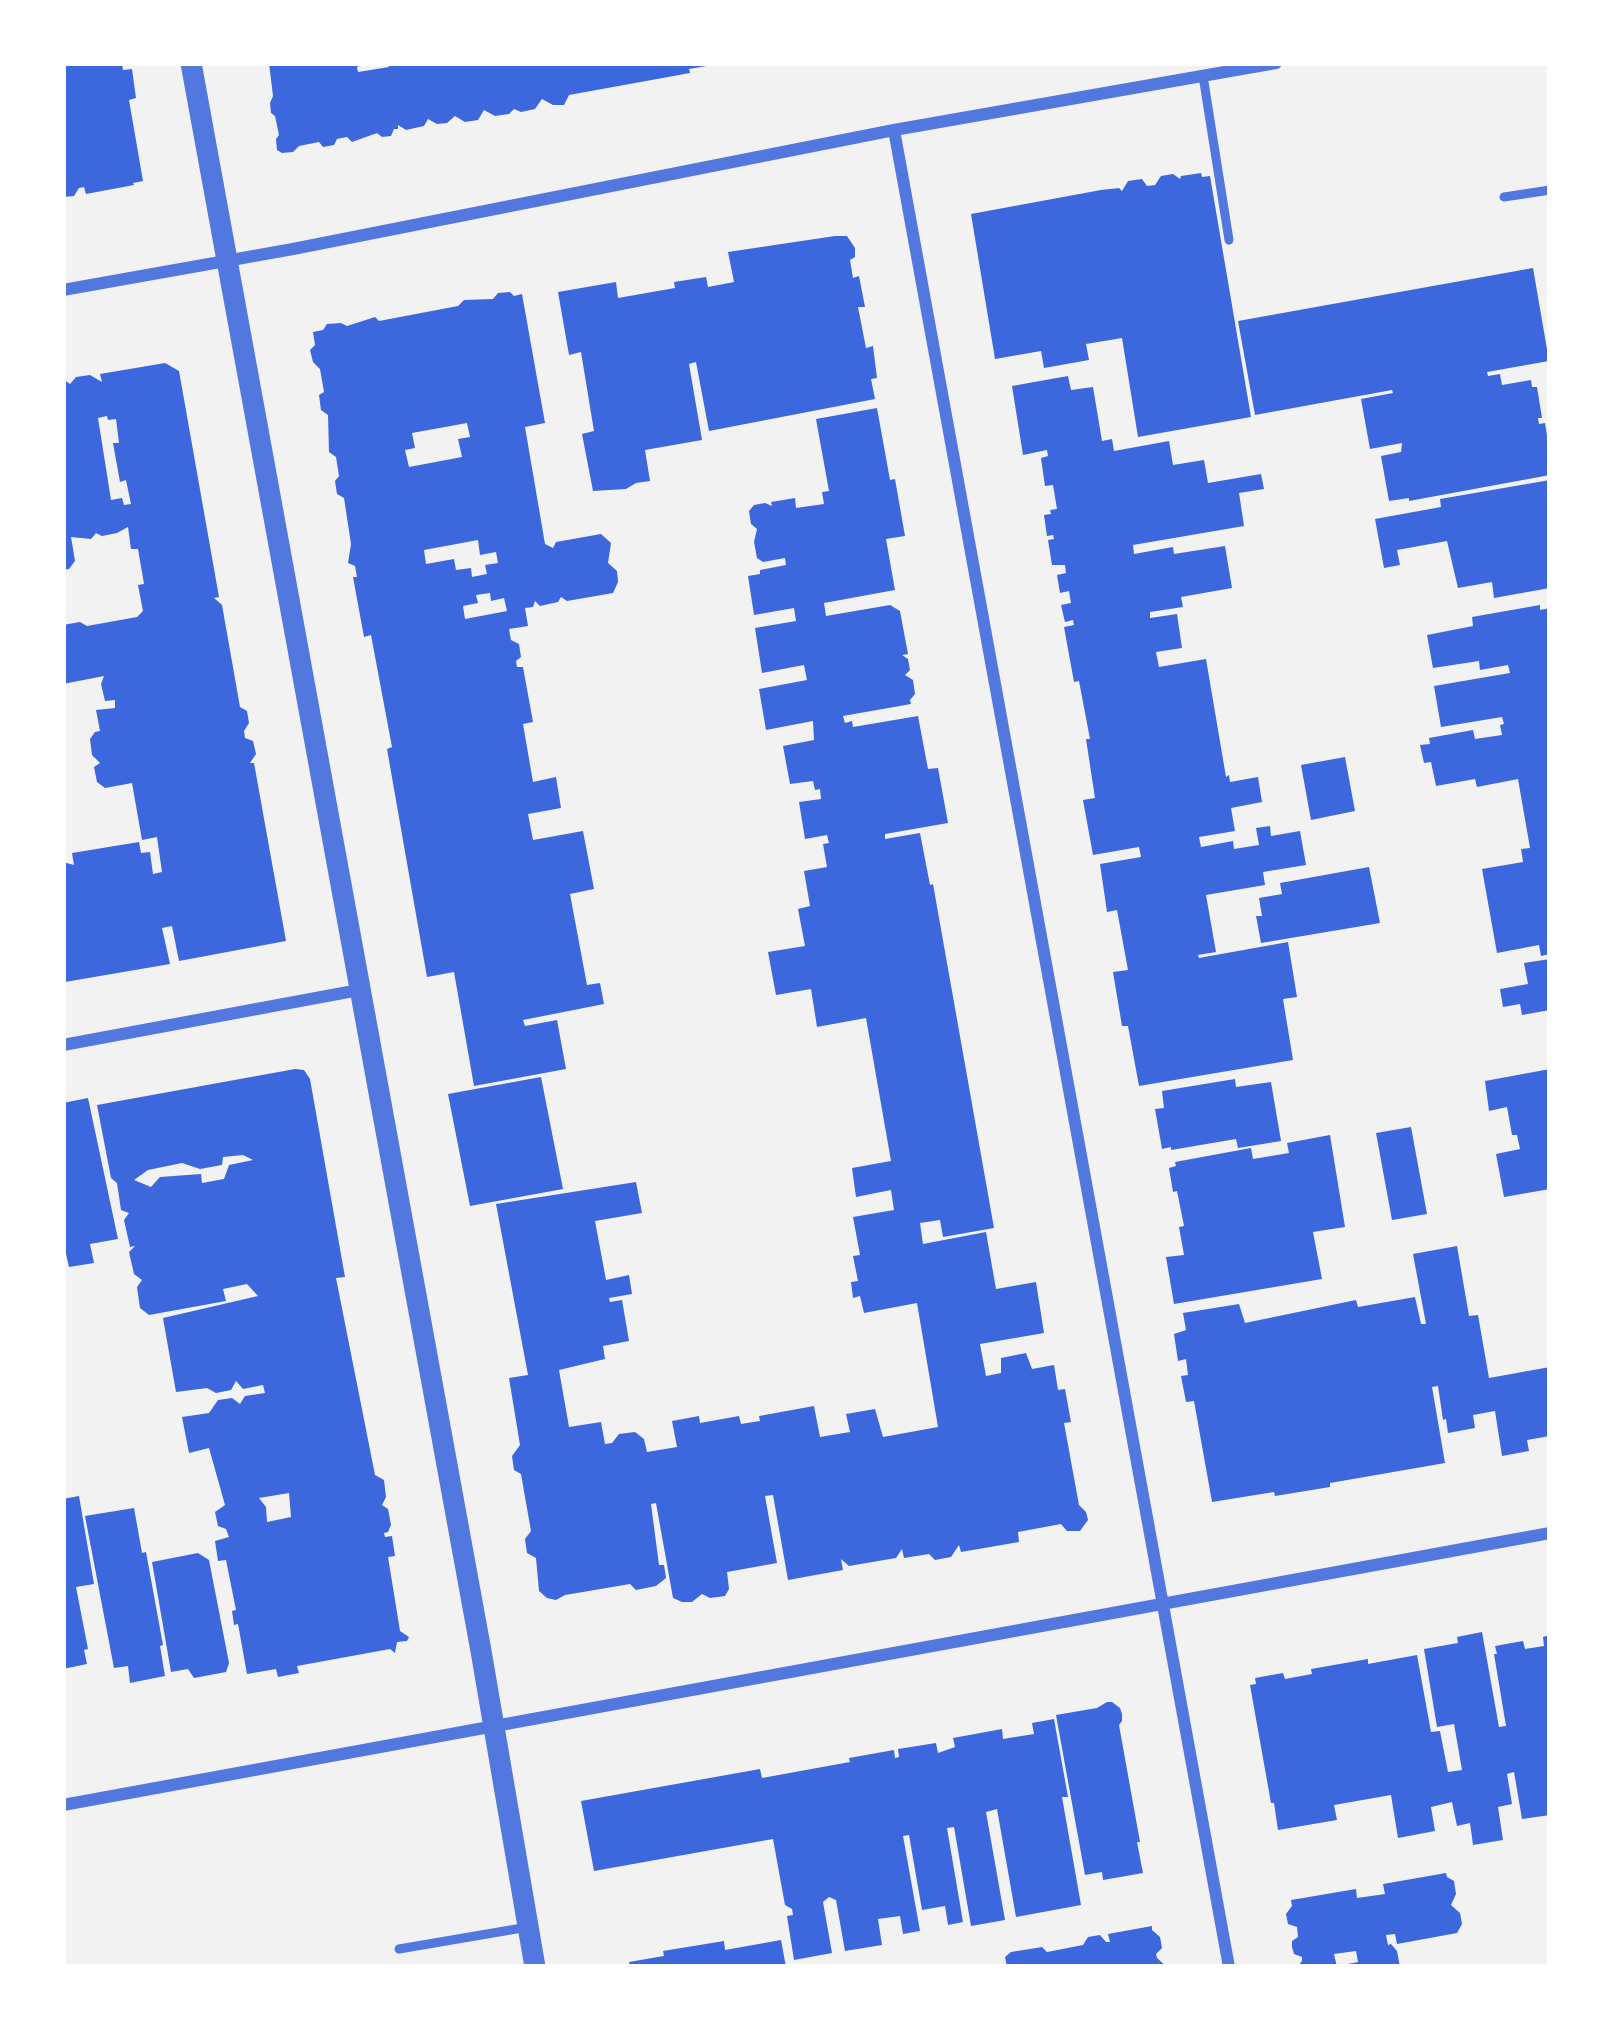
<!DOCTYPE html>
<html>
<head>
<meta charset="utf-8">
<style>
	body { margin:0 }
	#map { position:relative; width:1613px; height:2030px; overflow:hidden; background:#f2f2f2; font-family:Ubuntu,sans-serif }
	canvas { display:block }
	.frame { position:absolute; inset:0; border:66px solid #fff; pointer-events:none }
</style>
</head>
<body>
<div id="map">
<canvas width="1613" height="2030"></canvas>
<div class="frame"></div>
</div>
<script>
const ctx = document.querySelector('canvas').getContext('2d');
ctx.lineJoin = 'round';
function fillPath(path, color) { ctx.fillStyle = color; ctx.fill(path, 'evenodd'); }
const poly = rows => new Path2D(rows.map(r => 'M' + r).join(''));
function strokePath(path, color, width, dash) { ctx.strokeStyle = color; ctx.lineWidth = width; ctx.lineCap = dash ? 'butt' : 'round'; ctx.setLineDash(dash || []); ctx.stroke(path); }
const building = poly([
	[63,63,122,63,123,70,132,69,136,98,129,100,143,181,133,183,134,185,86,194,84,187,79,188,74,196,63,197],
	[269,63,367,63,357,67,358,72,389,67,388,63,711,63,712,65,689,69,690,73,569,95,564,105,553,105,542,99,535,109,521,112,514,109,509,114,495,116,484,110,478,120,465,122,455,116,447,123,437,124,428,119,424,126,406,130,398,125,398,129,394,129,391,136,382,137,377,133,352,142,347,137,337,139,334,145,323,147,319,142,299,146,293,152,282,153,277,150,276,139,279,135,275,116,271,113,270,103,273,96],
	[1201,173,1202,177,1210,176,1251,417,1138,437,1122,338,1086,344,1089,360,1044,368,1041,351,995,359,971,214,1101,190,1119,188,1122,191,1128,181,1142,179,1147,186,1155,185,1161,176,1173,174,1180,179,1181,176],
	[835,236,847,236,855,248,855,257,850,260,853,278,859,276,865,307,858,307,866,348,873,346,877,378,871,379,875,399,709,431,696,362,689,364,702,440,645,450,650,481,636,483,626,489,593,491,582,434,594,431,581,352,569,355,558,292,616,282,618,298,675,288,674,282,706,277,708,287,734,282,728,252],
	[1533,268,1549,361,1487,372,1488,376,1500,374,1502,385,1531,380,1532,387,1537,387,1542,418,1538,418,1539,424,1545,423,1550,454,1550,475,1409,501,1409,498,1389,501,1381,456,1401,452,1402,443,1370,449,1361,399,1393,393,1392,390,1255,415,1238,321],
	[510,292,514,296,522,294,545,423,525,427,545,544,553,548,556,542,601,534,611,543,608,563,617,571,618,582,613,593,567,601,561,597,558,602,540,606,535,601,533,607,525,608,528,626,509,629,511,640,519,644,521,657,516,661,517,667,523,667,533,722,523,724,533,782,556,777,561,808,528,814,533,840,583,831,594,889,570,894,587,985,600,983,604,1004,523,1020,525,1026,557,1020,566,1069,474,1086,454,972,427,977,387,749,392,747,371,635,364,637,353,577,357,577,355,566,348,563,351,544,344,498,337,494,335,481,339,476,336,457,329,452,328,415,321,410,319,395,324,392,320,369,313,362,310,350,315,345,313,332,323,330,327,324,341,323,347,326,375,317,379,321,458,306,464,300,493,299,498,293],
	[467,423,470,437,458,439,462,457,409,467,405,450,415,448,412,433],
	[478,540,480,555,496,552,498,563,485,565,487,574,472,577,471,568,456,570,454,559,426,564,424,550],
	[490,593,491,601,504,598,507,611,465,619,463,606,478,603,476,595],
	[165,363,179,371,219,597,214,598,222,605,240,707,247,711,249,723,244,731,245,738,253,741,256,754,250,763,254,763,286,941,179,961,172,926,162,928,170,964,65,982,63,862,74,865,72,853,139,842,141,853,150,852,153,874,162,872,157,837,142,840,132,783,105,788,97,782,94,767,100,763,92,755,90,739,95,732,100,731,96,710,115,708,115,700,105,701,101,684,104,676,63,684,63,625,80,622,87,626,137,617,143,611,138,585,144,584,138,549,131,549,128,527,117,533,102,536,96,533,91,539,71,537,75,561,69,569,63,570,63,379,70,384,76,377,90,375,102,382,100,374],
	[107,416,108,420,116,419,119,443,113,443,120,482,126,480,131,504,124,505,122,498,111,500,98,418],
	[1068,376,1071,390,1093,387,1102,441,1112,439,1114,451,1169,441,1173,465,1204,460,1208,483,1261,474,1264,489,1239,493,1244,526,1133,545,1134,554,1173,547,1174,554,1225,546,1232,588,1181,597,1183,607,1150,612,1150,618,1177,614,1182,648,1156,652,1159,667,1206,659,1226,777,1229,775,1230,782,1258,777,1262,802,1231,808,1235,831,1199,837,1201,847,1233,841,1234,849,1259,845,1256,828,1270,826,1271,836,1300,831,1306,865,1263,872,1265,885,1206,895,1216,952,1198,955,1199,958,1288,942,1297,997,1283,999,1293,1060,1139,1086,1128,1026,1122,1026,1113,972,1128,970,1117,910,1107,912,1100,864,1141,857,1139,847,1093,855,1083,800,1095,798,1086,739,1090,739,1079,681,1074,682,1064,627,1074,625,1073,620,1065,622,1061,605,1071,603,1069,591,1060,593,1057,575,1066,573,1065,565,1052,565,1048,540,1054,539,1053,535,1047,536,1044,515,1051,514,1050,510,1057,509,1053,485,1045,486,1041,458,1048,456,1047,450,1023,455,1012,386],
	[877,408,890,480,895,479,905,536,886,539,895,590,824,603,826,616,890,605,900,611,908,654,902,655,908,659,910,670,905,675,913,680,915,694,910,700,911,704,843,716,845,723,852,721,853,727,918,716,928,769,938,768,948,823,885,834,885,839,920,833,930,885,933,884,994,1228,943,1237,940,1220,920,1223,923,1244,986,1232,996,1289,1036,1282,1044,1333,980,1344,986,1376,1001,1373,1001,1358,1026,1353,1032,1369,1054,1365,1058,1390,1065,1389,1071,1422,1064,1423,1079,1505,1086,1512,1088,1520,1080,1531,1067,1531,1061,1524,1018,1532,1019,1542,961,1552,959,1545,951,1557,935,1560,929,1554,904,1558,902,1549,896,1558,849,1566,841,1559,843,1570,788,1580,773,1495,765,1496,777,1563,727,1572,729,1589,725,1596,710,1598,702,1594,692,1602,682,1602,673,1598,656,1503,651,1504,659,1565,664,1565,666,1578,656,1586,636,1590,630,1584,565,1595,556,1600,547,1598,539,1591,536,1558,527,1553,525,1539,531,1531,521,1474,514,1470,512,1456,520,1445,509,1378,528,1375,496,1204,636,1182,642,1213,595,1221,606,1280,629,1275,632,1294,609,1298,610,1302,622,1300,629,1341,603,1346,605,1359,559,1370,569,1427,601,1422,605,1444,612,1443,619,1434,635,1432,644,1439,647,1452,677,1447,672,1421,699,1416,700,1423,739,1416,741,1424,760,1421,759,1416,814,1406,820,1437,850,1432,846,1414,875,1409,883,1437,938,1427,917,1303,864,1313,860,1296,853,1298,851,1282,858,1281,853,1256,860,1255,853,1217,894,1210,891,1190,856,1197,852,1168,891,1161,866,1018,817,1027,811,989,776,995,768,952,805,946,798,909,810,906,804,871,827,867,823,844,829,843,827,835,805,839,799,802,821,799,820,789,815,790,813,781,790,784,783,746,814,740,813,721,766,730,759,689,807,680,804,665,762,673,755,628,796,621,794,608,754,615,748,576,760,574,760,570,786,565,785,558,763,562,757,558,754,542,757,529,751,524,749,511,754,505,765,503,772,506,771,502,795,498,796,508,824,504,822,492,829,491,816,419],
	[1550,480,1550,588,1494,598,1492,582,1458,588,1447,541,1397,550,1400,565,1384,568,1375,519,1441,507,1440,499],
	[1540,605,1540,610,1550,608,1550,954,1541,956,1539,945,1497,953,1482,869,1523,862,1521,849,1530,848,1518,779,1477,787,1475,779,1436,786,1431,762,1424,763,1420,745,1430,744,1429,738,1473,730,1475,739,1502,735,1500,725,1504,724,1502,717,1441,727,1434,686,1510,673,1508,665,1480,670,1479,661,1433,668,1427,635,1473,626,1472,617],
	[1345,757,1355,811,1311,820,1301,765],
	[1369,867,1380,923,1261,943,1256,916,1262,916,1259,898,1282,894,1280,883],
	[1550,959,1550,1010,1522,1015,1520,1004,1503,1007,1500,989,1528,984,1524,963],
	[295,1069,304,1070,310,1079,345,1277,336,1278,375,1475,384,1480,386,1497,382,1505,388,1509,391,1525,388,1532,384,1533,385,1537,392,1536,395,1556,388,1557,400,1631,409,1637,407,1641,397,1642,395,1653,390,1649,297,1666,299,1673,278,1677,276,1669,247,1674,238,1624,234,1625,232,1611,236,1610,226,1560,218,1561,215,1541,229,1537,226,1529,218,1526,215,1512,225,1505,209,1448,189,1453,182,1417,209,1413,218,1400,232,1398,240,1404,245,1396,265,1393,263,1385,243,1389,236,1381,231,1390,216,1393,207,1388,176,1392,163,1318,258,1296,247,1284,223,1289,226,1301,149,1315,140,1308,137,1287,142,1280,134,1274,129,1252,135,1246,130,1247,124,1220,129,1213,121,1210,117,1183,111,1178,97,1105],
	[243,1155,253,1160,229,1165,224,1179,202,1183,201,1174,160,1177,151,1187,134,1180,148,1170,182,1163,200,1169,222,1165,223,1157],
	[289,1493,291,1517,267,1522,266,1507,259,1498],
	[1550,1069,1550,1189,1504,1197,1496,1154,1520,1149,1517,1135,1512,1135,1507,1107,1489,1111,1485,1081],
	[541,1077,563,1189,470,1206,448,1094],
	[1235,1079,1236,1087,1271,1082,1281,1141,1238,1148,1236,1139,1171,1150,1171,1147,1162,1149,1155,1109,1164,1108,1162,1091],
	[88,1098,118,1239,90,1244,94,1263,69,1267,66,1254,63,1255,63,1103],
	[1411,1127,1427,1214,1392,1220,1376,1133],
	[1330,1135,1345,1227,1313,1232,1322,1279,1174,1304,1166,1257,1184,1255,1179,1227,1184,1226,1177,1191,1173,1192,1169,1168,1176,1166,1175,1162,1251,1148,1253,1159,1289,1153,1287,1143],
	[1457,1246,1469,1316,1478,1315,1489,1378,1550,1367,1550,1436,1527,1440,1529,1451,1502,1456,1495,1411,1473,1415,1475,1428,1448,1433,1446,1419,1443,1420,1438,1386,1432,1387,1445,1463,1330,1483,1330,1487,1275,1496,1274,1492,1212,1502,1194,1401,1186,1402,1181,1376,1188,1375,1186,1359,1178,1361,1174,1334,1186,1330,1183,1313,1239,1304,1245,1323,1356,1300,1358,1307,1415,1297,1421,1324,1426,1324,1413,1254],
	[79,1496,94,1584,76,1587,88,1649,84,1650,87,1664,63,1669,63,1499],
	[134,1508,142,1553,146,1552,163,1645,160,1646,165,1676,130,1683,128,1666,114,1668,85,1516],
	[198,1553,209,1560,229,1663,226,1672,194,1678,188,1669,171,1672,152,1562],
	[1482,1632,1499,1727,1506,1726,1494,1654,1497,1654,1495,1646,1523,1641,1525,1649,1544,1646,1543,1637,1550,1635,1550,1815,1522,1819,1514,1772,1507,1774,1512,1804,1498,1807,1503,1840,1473,1845,1470,1823,1457,1826,1452,1802,1431,1807,1435,1831,1398,1838,1391,1795,1334,1805,1337,1820,1278,1830,1274,1803,1271,1803,1250,1685,1256,1684,1255,1678,1283,1673,1285,1679,1312,1674,1311,1669,1368,1659,1368,1664,1417,1655,1431,1732,1440,1731,1448,1772,1462,1770,1454,1724,1437,1727,1424,1649,1458,1643,1457,1637],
	[1107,1702,1112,1702,1120,1708,1122,1714,1122,1721,1119,1725,1140,1842,1137,1842,1143,1873,1103,1880,1102,1872,1085,1875,1056,1715,1097,1708],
	[1054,1719,1068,1797,1062,1797,1081,1905,1016,1917,997,1809,986,1812,1005,1920,971,1926,954,1827,947,1828,963,1922,948,1925,945,1906,922,1910,909,1835,903,1836,920,1931,903,1934,900,1916,878,1919,882,1945,845,1951,836,1900,829,1897,823,1902,832,1953,794,1960,787,1916,793,1915,792,1909,785,1905,773,1839,594,1871,581,1801,760,1769,762,1778,850,1762,849,1758,894,1750,895,1758,899,1757,898,1749,936,1743,938,1753,955,1747,953,1738,1002,1729,1003,1739,1034,1734,1032,1723],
	[1446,1873,1447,1877,1454,1881,1456,1894,1451,1905,1460,1913,1462,1924,1457,1933,1397,1944,1395,1934,1386,1935,1388,1945,1391,1944,1397,1951,1400,1967,1344,1967,1343,1965,1358,1962,1356,1951,1334,1954,1337,1967,1297,1967,1302,1961,1302,1957,1294,1954,1292,1947,1292,1941,1298,1937,1297,1927,1288,1924,1286,1914,1292,1906,1291,1900,1356,1889,1357,1898,1385,1894,1383,1884],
	[1152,1926,1152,1930,1160,1937,1162,1948,1156,1954,1157,1958,1167,1967,1007,1967,1005,1957,1011,1952,1042,1947,1047,1952,1083,1945,1088,1937,1100,1935,1106,1942,1110,1942,1108,1934],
	[781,1940,786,1967,630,1967,629,1962,664,1956,663,1951,724,1941,725,1950]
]);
const service = poly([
	[1203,76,1229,240],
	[1504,197,1550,190],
	[399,1949,528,1927]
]);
const minor = poly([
	[894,130,1229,1967],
	[63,290,293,249,894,130,1276,63],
	[63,1045,359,990],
	[63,1805,1550,1533]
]);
const tertiary = poly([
	[191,63,481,1651,535,1967]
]);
fillPath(building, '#3d67dc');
strokePath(service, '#5277de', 9);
strokePath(minor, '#5277de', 12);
strokePath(tertiary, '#5277de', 21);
</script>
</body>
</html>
